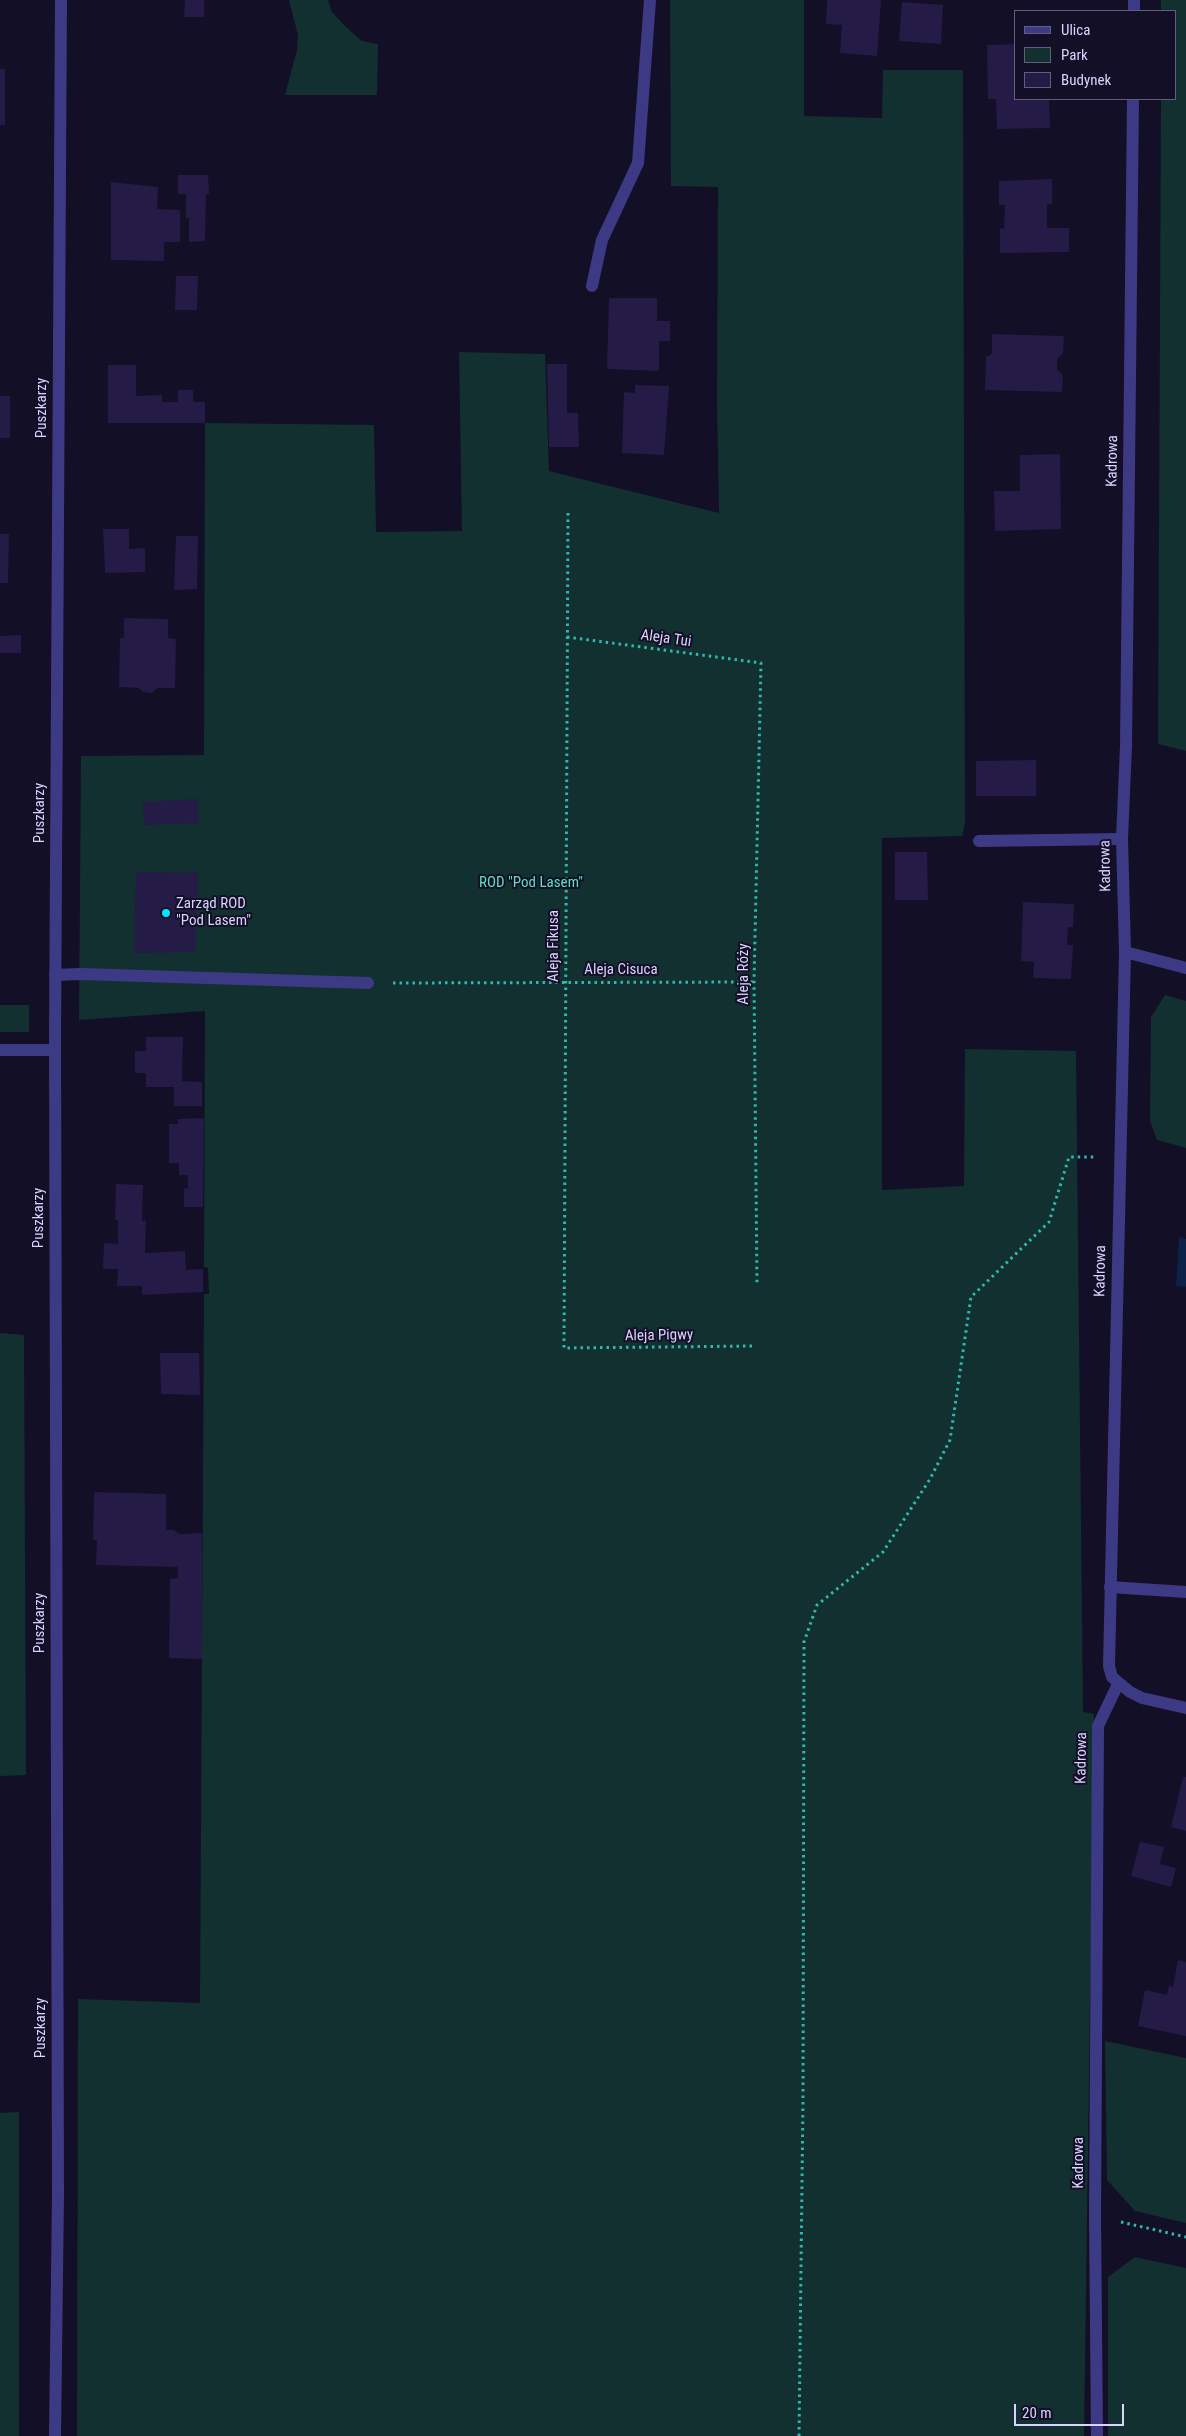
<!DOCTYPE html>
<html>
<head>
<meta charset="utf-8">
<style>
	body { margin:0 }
	#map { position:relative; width:1186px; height:2436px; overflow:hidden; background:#130f26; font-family:"Roboto Condensed",sans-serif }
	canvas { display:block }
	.legend { position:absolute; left:1014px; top:10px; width:162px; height:90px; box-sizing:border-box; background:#130f26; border:1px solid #625e7d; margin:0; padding:6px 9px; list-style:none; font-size:15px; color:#d9d4ff }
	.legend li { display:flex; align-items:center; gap:10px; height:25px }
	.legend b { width:25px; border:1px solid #625e7d }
	.scale { position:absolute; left:1014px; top:2404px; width:110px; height:22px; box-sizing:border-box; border:2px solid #d9d4ff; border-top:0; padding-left:6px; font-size:15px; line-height:18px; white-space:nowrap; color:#d9d4ff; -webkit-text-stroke:4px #130f26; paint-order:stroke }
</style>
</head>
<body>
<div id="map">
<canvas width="1186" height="2436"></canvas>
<ul class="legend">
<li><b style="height:6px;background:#3d3a85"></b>Ulica</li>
<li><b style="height:14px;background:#12302f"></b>Park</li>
<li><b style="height:14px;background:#241b47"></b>Budynek</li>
</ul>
<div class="scale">20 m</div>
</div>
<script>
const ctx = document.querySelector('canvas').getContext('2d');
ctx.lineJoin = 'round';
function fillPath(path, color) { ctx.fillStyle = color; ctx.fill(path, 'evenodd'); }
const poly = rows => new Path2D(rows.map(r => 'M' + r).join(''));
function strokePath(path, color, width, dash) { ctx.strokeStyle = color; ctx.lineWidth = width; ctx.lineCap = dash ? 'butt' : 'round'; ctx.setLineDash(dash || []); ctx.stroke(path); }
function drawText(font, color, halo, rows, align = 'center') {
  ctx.font = font + ' "Roboto Condensed",sans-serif'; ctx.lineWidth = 4; ctx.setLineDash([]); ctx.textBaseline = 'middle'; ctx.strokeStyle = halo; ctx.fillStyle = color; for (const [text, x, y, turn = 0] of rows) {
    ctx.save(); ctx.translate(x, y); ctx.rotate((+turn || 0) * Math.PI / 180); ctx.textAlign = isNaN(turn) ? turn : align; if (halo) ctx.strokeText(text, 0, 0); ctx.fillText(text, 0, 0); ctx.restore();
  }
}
const green = poly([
	[289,0,328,0,332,12,345,26,362,41,378,44,377,95,285,95,297,50,298,35],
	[670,0,804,0,804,116,882,118,883,70,963,70,965,823,962,836,882,838,882,1190,964,1186,965,1049,1076,1051,1083,1712,1094,1714,1084,2436,77,2436,78,1999,200,2003,204,1294,209,1294,208,1268,204,1267,205,1011,79,1020,81,756,204,755,205,423,374,425,376,532,462,531,459,352,545,354,549,471,719,513,717,400,718,187,671,186],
	[1161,0,1186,0,1186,751,1158,744,1161,99,1175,99,1175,11,1161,11],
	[1165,995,1186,1001,1186,1148,1157,1140,1150,1121,1151,1017],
	[0,1005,29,1005,29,1032,0,1032],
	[0,1333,24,1335,26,1775,0,1776],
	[1105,2041,1186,2058,1186,2223,1135,2211,1107,2180],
	[19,2112,19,2436,0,2436,0,2113],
	[1135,2257,1186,2268,1186,2436,1108,2436,1108,2277]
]);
const water = poly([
	[1179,1237,1186,1239,1186,1287,1176,1286]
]);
const building = poly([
	[185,0,204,0,204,17,184,17],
	[827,0,881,0,877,56,840,53,842,25,826,24],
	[902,2,943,5,941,44,899,41],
	[1015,44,1015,99,1049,99,1050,128,997,129,996,99,988,99,987,45],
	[0,69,5,69,5,125,0,125],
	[178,175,208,175,209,194,206,194,205,241,189,242,189,218,186,218,186,194,178,194],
	[1052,179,1052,204,1047,204,1047,228,1069,228,1069,252,1000,253,1000,228,1004,229,1005,205,999,205,999,181],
	[111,182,158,187,157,209,180,210,180,242,164,242,164,261,111,260],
	[176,276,198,276,197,310,175,310],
	[609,298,657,298,657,321,670,321,670,341,659,341,659,371,607,369],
	[992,334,1064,336,1063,353,1057,359,1057,370,1063,375,1062,392,985,390,986,357,992,354],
	[547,364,567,364,567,413,578,413,579,447,549,447],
	[108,365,136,365,136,396,162,395,162,402,178,402,178,390,193,390,193,402,205,402,205,423,108,423],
	[635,385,669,386,664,455,622,453,624,392,635,393],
	[0,396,10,396,10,438,0,438],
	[1060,454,1061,529,995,531,994,491,1020,491,1020,455],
	[103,529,129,529,129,549,145,548,145,572,105,573],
	[0,534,9,534,8,583,0,583],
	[176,536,198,536,197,589,174,590],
	[124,618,168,619,168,638,176,639,175,688,157,688,152,693,143,692,139,688,119,687,120,638,124,638],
	[21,635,21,653,0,653,0,636],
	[1036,760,1036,796,976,796,976,761],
	[197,799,199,823,144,825,143,802],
	[895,852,927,852,928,900,895,900],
	[136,872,198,873,195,952,134,953],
	[1023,902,1074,904,1073,927,1068,927,1067,945,1073,945,1071,979,1033,978,1034,962,1021,961],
	[146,1037,183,1037,182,1081,202,1082,202,1106,174,1106,174,1087,146,1087,146,1073,135,1073,135,1051,146,1051],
	[204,1118,203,1207,184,1207,184,1188,188,1189,188,1175,179,1175,179,1163,169,1163,169,1124,178,1124,178,1119],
	[116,1184,143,1185,142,1221,146,1221,145,1253,185,1251,186,1270,203,1269,203,1292,142,1295,142,1286,117,1286,118,1269,103,1269,104,1243,118,1244,118,1220,115,1220],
	[160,1353,199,1353,200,1395,161,1394],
	[94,1492,166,1494,166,1530,174,1530,179,1534,202,1533,202,1659,169,1658,170,1579,178,1578,178,1567,96,1565,97,1540,93,1540],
	[1183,1777,1186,1777,1186,1831,1171,1827],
	[1140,1842,1164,1847,1160,1864,1176,1868,1171,1887,1131,1876],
	[1178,1960,1186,1962,1186,2036,1138,2026,1145,1990,1167,1995,1169,1986,1173,1987]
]);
const path = poly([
	[568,513,564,1348,754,1346],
	[567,637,761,663,754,982,757,1284],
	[393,983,754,982],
	[1121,2222,1186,2237],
	[799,2436,803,2099,804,1642,817,1605,883,1552,930,1479,950,1440,971,1297,1049,1222,1069,1157,1096,1157]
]);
const lane = poly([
	[592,286,602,240,638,163,650,0],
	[979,841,1122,839],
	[1125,952,1186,968],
	[55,975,80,974,368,983],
	[0,1050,55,1050],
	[1110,1587,1186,1592]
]);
const street = poly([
	[1134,11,1134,0],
	[1133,99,1126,746,1122,839,1125,952,1109,1666,1112,1677,1130,1692,1142,1698,1186,1708],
	[55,2436,58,2194,55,1038,61,0],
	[1097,2436,1095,2216,1098,1726,1118,1684]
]);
const markers = [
	[166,913,5,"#00e5ff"]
];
const streetNames = [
	["Puszkarzy",42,408,-90],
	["Kadrowa",1113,461,-89],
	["Aleja Tui",666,639,8],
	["Puszkarzy",40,813,-90],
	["Kadrowa",1106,866,-91],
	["Aleja Fikusa",554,946,-90],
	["Aleja Cisuca",621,970],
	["Aleja Róży",744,974,-90],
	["Puszkarzy",39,1218,-90],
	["Kadrowa",1101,1271,-89],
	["Aleja Pigwy",659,1336,-1],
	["Puszkarzy",40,1623,-90],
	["Kadrowa",1082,1758,-89],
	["Puszkarzy",41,2028,-90],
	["Kadrowa",1079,2163,-90]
];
const parkNames = [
	["ROD \"Pod Lasem\"",531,883]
];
const poiNames = [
	["Zarząd ROD",176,904],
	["\"Pod Lasem\"",176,921]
];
fillPath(green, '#12302f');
fillPath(water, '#0c2248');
fillPath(building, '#241b47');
strokePath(path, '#2fb8b0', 3, [2.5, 4]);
strokePath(lane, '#3d3a85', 12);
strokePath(street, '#3d3a85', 12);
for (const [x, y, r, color] of markers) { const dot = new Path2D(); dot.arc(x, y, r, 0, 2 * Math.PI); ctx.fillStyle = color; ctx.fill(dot); strokePath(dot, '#130f26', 2); }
drawText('15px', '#d9d4ff', '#130f26', streetNames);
drawText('15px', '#5fe0c0', '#130f26', parkNames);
drawText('15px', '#d9d4ff', '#130f26', poiNames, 'left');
</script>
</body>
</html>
